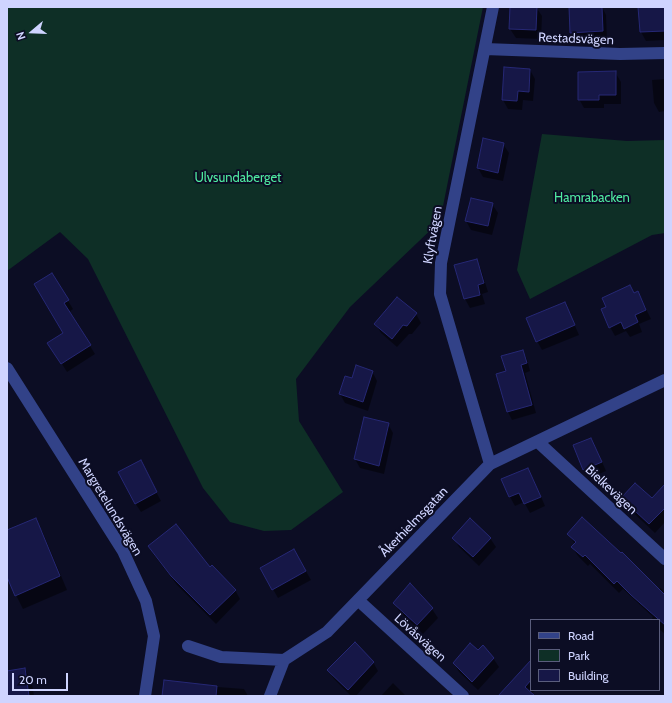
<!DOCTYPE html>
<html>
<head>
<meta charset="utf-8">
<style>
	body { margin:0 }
	#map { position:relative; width:672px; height:703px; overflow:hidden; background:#0c0d24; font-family:Cabin,sans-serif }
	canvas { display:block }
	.frame { position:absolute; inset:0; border:8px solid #cfd4ff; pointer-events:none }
	.legend { position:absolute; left:530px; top:619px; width:130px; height:72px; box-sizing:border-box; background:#0c0d24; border:1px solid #5a5d7c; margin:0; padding:5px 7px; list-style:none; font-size:12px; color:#cfd4ff }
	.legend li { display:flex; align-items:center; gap:8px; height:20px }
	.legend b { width:20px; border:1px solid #5a5d7c }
	.north { position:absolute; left:12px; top:12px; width:40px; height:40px; -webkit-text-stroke:3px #0c0d24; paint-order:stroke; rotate:251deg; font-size:11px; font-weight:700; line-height:16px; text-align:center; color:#cfd4ff }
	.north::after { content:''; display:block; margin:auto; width:14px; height:18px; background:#cfd4ff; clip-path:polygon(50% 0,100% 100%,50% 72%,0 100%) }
	.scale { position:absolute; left:12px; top:673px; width:56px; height:18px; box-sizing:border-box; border:2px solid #cfd4ff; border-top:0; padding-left:5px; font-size:12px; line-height:14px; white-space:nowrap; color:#cfd4ff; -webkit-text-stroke:3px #0c0d24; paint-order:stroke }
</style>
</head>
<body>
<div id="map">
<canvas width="672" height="703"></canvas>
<div class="frame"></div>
<ul class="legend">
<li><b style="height:5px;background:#324288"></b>Road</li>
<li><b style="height:11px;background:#0e2f26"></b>Park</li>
<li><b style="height:11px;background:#161747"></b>Building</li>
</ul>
<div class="north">N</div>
<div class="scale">20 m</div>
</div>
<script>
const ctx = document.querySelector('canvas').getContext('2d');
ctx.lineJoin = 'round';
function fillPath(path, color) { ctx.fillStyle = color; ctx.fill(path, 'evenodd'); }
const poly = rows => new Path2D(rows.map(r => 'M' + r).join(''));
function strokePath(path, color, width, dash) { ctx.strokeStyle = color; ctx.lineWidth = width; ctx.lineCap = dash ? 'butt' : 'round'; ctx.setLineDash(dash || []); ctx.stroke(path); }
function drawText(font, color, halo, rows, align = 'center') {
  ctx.font = font + ' Cabin,sans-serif'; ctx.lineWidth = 4; ctx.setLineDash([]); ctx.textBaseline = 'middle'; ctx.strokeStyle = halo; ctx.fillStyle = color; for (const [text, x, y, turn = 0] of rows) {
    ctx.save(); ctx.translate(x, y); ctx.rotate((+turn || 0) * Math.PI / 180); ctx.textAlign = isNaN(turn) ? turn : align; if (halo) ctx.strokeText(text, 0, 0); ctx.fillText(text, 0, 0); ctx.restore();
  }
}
const green = poly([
	[7,7,483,7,440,221,350,307,296,379,299,421,343,492,291,530,264,531,230,522,203,488,88,259,60,232,7,271],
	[542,134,627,141,665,140,665,233,652,235,530,299,517,270]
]);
const shadow = poly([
	[511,7,536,7,542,16,541,39,516,38,510,29],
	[570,7,602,7,606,15,607,40,576,41,571,32],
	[639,7,665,7,665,40,646,41,641,32],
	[530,70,535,79,533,101,523,100,522,110,508,109,503,100],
	[615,72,621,82,621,104,604,104,604,108,584,108,579,99],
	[665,79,665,111,659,112,654,103,652,80],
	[484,140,503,144,509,153,503,181,483,177,478,168],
	[492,204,498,213,492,235,471,230,466,221],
	[476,260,481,269,488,292,482,294,485,304,470,308,465,299,456,266],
	[52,274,73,309,69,312,95,354,67,372,54,351,64,333],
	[638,293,651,319,639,324,642,332,630,337,626,331,615,336,610,327,634,294],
	[398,298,416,314,421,323,412,334,409,334,397,347,381,333,376,324],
	[569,312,579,335,542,350,537,341],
	[523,351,527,359,530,371,525,373,536,413,512,420,508,412,497,375,507,372],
	[372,371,377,381,368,411,345,403,340,394,352,380],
	[365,418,388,424,393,433,384,474,360,468,355,459],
	[591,439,596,448,606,471,590,478,584,469],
	[528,469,533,478,545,506,530,513,524,502,515,506,510,497],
	[145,471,161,501,141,512,135,503],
	[622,498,652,500,665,499,665,522,655,533,627,507],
	[35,519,43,533,67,590,23,609,16,595,7,575,7,531],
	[568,534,658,590,660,588,665,592,665,634,659,629,659,620,653,620,652,618,653,617,623,589,619,593,590,564,588,566,578,556,572,547,575,544],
	[454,538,490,538,496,547,479,566,459,547],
	[149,546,210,569,235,590,240,599,216,624,177,585,154,555],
	[294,550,311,580,278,598,261,568],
	[410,584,432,609,438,618,423,634,400,612,394,603],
	[493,658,499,667,478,690,459,672,454,663],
	[373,662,378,671,356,696,351,696,334,679,328,670],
	[531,662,531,690,536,690,531,694,533,696,499,696],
	[25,669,32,683,34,696,7,696,7,672],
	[393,683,406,696,381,696],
	[192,685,244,689,248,696,163,696]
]);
const building = poly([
	[510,7,537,7,536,30,509,29,510,7],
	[569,7,602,7,603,31,570,33,569,7],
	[638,7,665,7,665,31,640,32,638,7],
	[504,67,530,69,529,92,518,91,517,101,502,100,504,67],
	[616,71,616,95,599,95,599,100,578,100,578,72,616,71],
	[483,138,504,143,498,173,477,168,483,138],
	[471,198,493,203,488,226,465,221,471,198],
	[477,259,484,283,478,285,480,295,464,299,454,265,477,259],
	[52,273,69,300,64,303,91,345,61,364,47,343,63,333,34,284,52,273],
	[630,285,634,293,638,291,646,310,635,315,638,322,624,329,621,322,609,328,601,309,606,307,602,298,630,285],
	[397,297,417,313,407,326,403,325,392,339,374,324,397,297],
	[565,302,575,325,536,342,526,318,565,302],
	[523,350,527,363,521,365,532,405,507,412,496,374,506,371,501,356,523,350],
	[356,365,373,371,363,402,339,394,345,376,352,378,356,365],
	[364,417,389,423,379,466,354,459,364,417],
	[591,438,602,462,583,470,573,445,591,438],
	[141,460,157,492,135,504,118,472,141,460],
	[528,468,541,497,524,504,519,493,509,497,501,479,528,468],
	[635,483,652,498,665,484,665,508,649,524,621,498,635,483],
	[582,517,621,553,622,552,665,595,665,625,631,595,617,581,614,584,585,555,583,557,571,547,576,542,567,534,582,517],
	[36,518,60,576,15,596,7,577,7,530,36,518],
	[470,518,491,538,473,557,452,538,470,518],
	[176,524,210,567,212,565,236,590,210,615,171,576,148,546,176,524],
	[294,549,306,571,272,590,260,568,294,549],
	[410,583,433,608,417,625,393,603,410,583],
	[355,642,374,662,348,690,327,670,355,642],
	[470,643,478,650,483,645,494,658,472,682,453,663,470,643],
	[531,660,531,680,525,687,535,696,498,696,531,660],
	[25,668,29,696,7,696,7,671,25,668],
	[164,680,217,686,216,696,162,696,164,680]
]);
const minor = poly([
	[485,49,620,54,665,53],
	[7,368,123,551,146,601,154,636,145,696],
	[538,442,665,559],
	[490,464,440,294,441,263,493,7],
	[358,600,463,696],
	[188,646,221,657,284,660,327,632,490,464,665,380],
	[270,696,284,660]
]);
const streetNames = [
	["Restadsvägen",576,39,2],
	["Klyftvägen",433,235,-80],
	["Bielkevägen",611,490,43],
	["Margretelundsvägen",110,507,59],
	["Åkerhielmsgatan",414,522,-46],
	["Lövåsvägen",420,638,42]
];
const parkNames = [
	["Ulvsundaberget",238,178],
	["Hamrabacken",592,198]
];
fillPath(green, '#0e2f26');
fillPath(shadow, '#0007');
fillPath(building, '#161747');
strokePath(building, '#262875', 1);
strokePath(minor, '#324288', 12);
drawText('13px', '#cfd4ff', '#0c0d24', streetNames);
drawText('13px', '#4feba1', '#0c0d24', parkNames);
</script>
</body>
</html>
